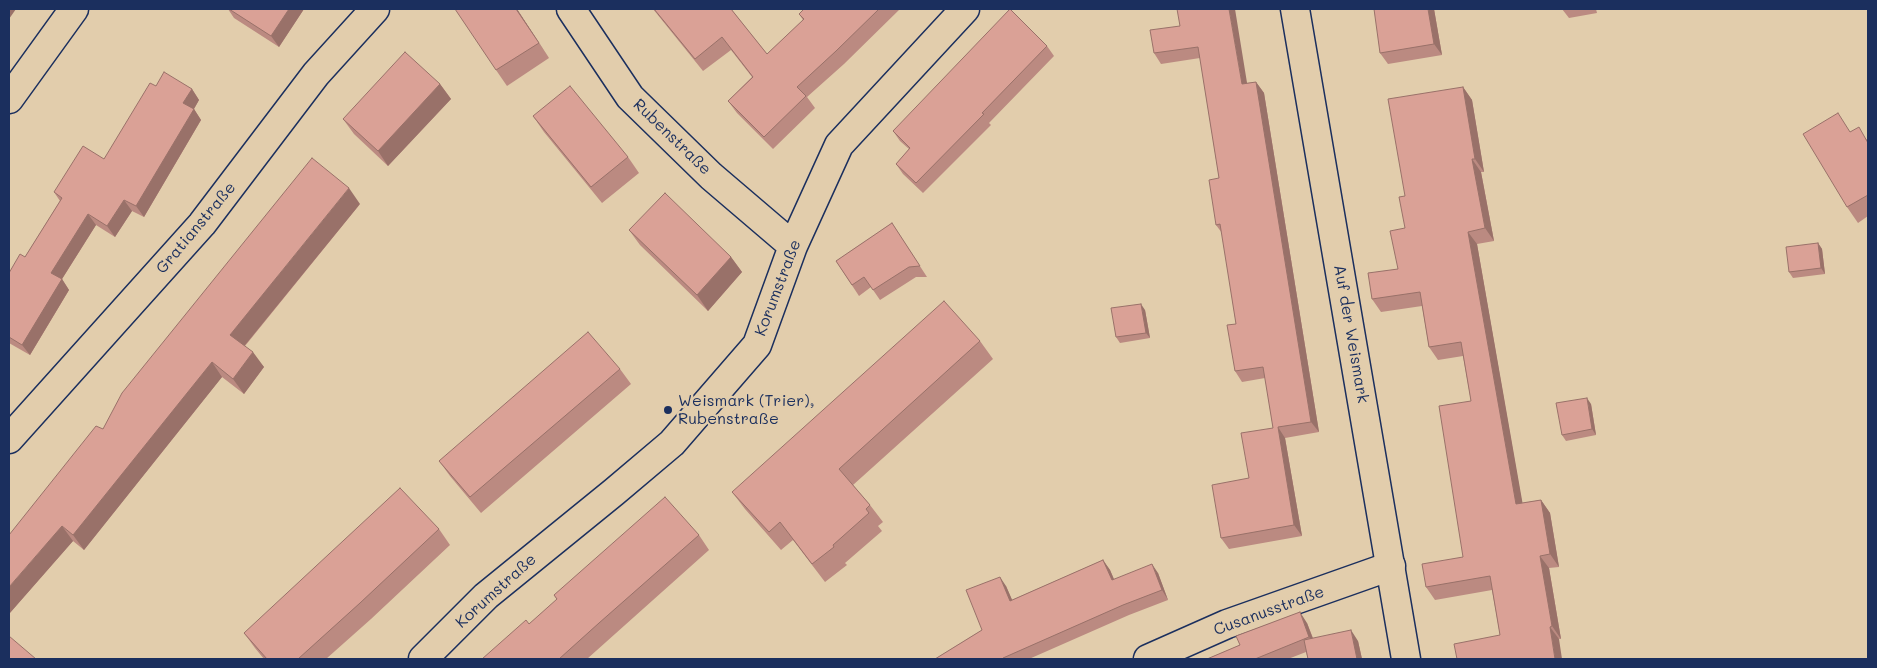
<!DOCTYPE html>
<html>
<head>
<meta charset="utf-8">
<style>
	body { margin:0 }
	#map { position:relative; width:1877px; height:668px; overflow:hidden; background:#e2cdac; font-family:Mali,sans-serif }
	canvas { display:block }
	.frame { position:absolute; inset:0; border:10px solid #1b2f5e; pointer-events:none }
</style>
</head>
<body>
<div id="map">
<canvas width="1877" height="668"></canvas>
<div class="frame"></div>
</div>
<script>
const ctx = document.querySelector('canvas').getContext('2d');
ctx.lineJoin = 'round';
const poly = rows => new Path2D(rows.map(r => 'M' + r).join(''));
function strokePath(path, color, width, dash) { ctx.strokeStyle = color; ctx.lineWidth = width; ctx.lineCap = dash ? 'butt' : 'round'; ctx.setLineDash(dash || []); ctx.stroke(path); }
function fillPath(path, color) { ctx.fillStyle = color; ctx.fill(path, 'evenodd'); }
function drawText(font, color, halo, rows, align = 'center') {
  ctx.font = font + ' Mali,sans-serif'; ctx.lineWidth = 4.5; ctx.setLineDash([]); ctx.textBaseline = 'middle'; ctx.strokeStyle = halo; ctx.fillStyle = color; for (const [text, x, y, turn = 0] of rows) {
    ctx.save(); ctx.translate(x, y); ctx.rotate((+turn || 0) * Math.PI / 180); ctx.textAlign = isNaN(turn) ? turn : align; if (halo) ctx.strokeText(text, 0, 0); ctx.fillText(text, 0, 0); ctx.restore();
  }
}
const minor = poly([
	[571,9,630,97,711,176,793,246],
	[9,99,74,9],
	[9,439,202,224,316,74,375,9],
	[423,659,486,596,614,492,672,443,757,345,793,246,839,145,965,9],
	[1148,659,1227,624,1391,566]
]);
const tertiary = poly([
	[1295,9,1406,659]
]);
const wall = poly([
	[228,9,304,9,279,47,234,18],
	[517,9,549,58,507,86,496,70],
	[653,9,731,9,767,54,803,20,799,14,804,9,900,9,844,64,807,97,815,108,773,149,737,113,728,101,752,77,731,50,703,71],
	[1434,9,1442,55,1388,64,1380,53],
	[1562,9,1596,9,1597,13,1569,18],
	[1180,26,1247,83,1256,82,1264,93,1319,432,1285,438,1302,536,1229,549,1221,538,1249,478,1273,428,1265,378,1242,382,1235,371,1236,324,1222,233,1216,225,1219,178,1200,58,1161,64,1154,53],
	[1047,46,1054,56,989,123,991,125,923,193,903,174,896,164,909,149,900,141,893,131],
	[440,84,451,99,388,166,354,134,343,119],
	[156,86,192,89,199,100,194,109,201,120,144,217,132,211,115,237,96,225,62,279,69,290,30,355,9,343,9,273,25,257,60,201,54,192,104,159],
	[1463,87,1472,100,1484,172,1481,172,1494,241,1477,244,1522,503,1541,500,1550,513,1559,567,1549,568,1561,639,1500,635,1492,590,1435,600,1426,587,1463,557,1471,401,1463,356,1438,360,1429,347,1422,306,1381,312,1372,299,1398,269,1405,228,1405,196],
	[533,116,628,157,639,173,602,203,544,132],
	[1851,131,1868,140,1868,216,1858,223,1847,207],
	[360,204,245,346,264,367,244,394,222,377,84,550,73,541,9,614,103,429],
	[892,223,927,277,916,277,880,300,871,287,859,296,836,261],
	[629,230,731,257,742,272,708,311,640,245],
	[1818,243,1822,249,1825,274,1793,278,1789,272],
	[1145,310,1150,338,1120,343,1116,337],
	[980,341,993,359,853,485,870,505,883,522,878,526,882,531,845,563,847,565,825,582,793,540,781,550,745,509,732,492],
	[620,369,631,384,481,513,450,476,439,461],
	[1591,404,1596,435,1566,441,1562,435],
	[439,529,450,545,371,619,326,659,264,659,255,648,244,633],
	[699,535,709,550,587,659,482,659,529,624,557,600,554,595],
	[1103,560,1110,570,1114,579,1158,573,1168,600,1129,615,1029,659,935,659,982,630,1006,586,1012,600],
	[1307,623,1313,638,1358,641,1362,659,1308,659,1306,652,1288,659,1207,659,1240,645]
]);
const shadedWall = poly([
	[9,9,16,9,9,19],
	[289,9,304,9,279,47,271,36],
	[516,9,517,9,549,58,539,43],
	[1229,9,1235,9,1249,95,1242,84],
	[1428,9,1434,9,1442,55,1434,44],
	[1256,82,1264,93,1319,432,1311,422],
	[440,84,451,99,388,166,378,151],
	[1463,87,1472,100,1484,172,1475,159],
	[192,89,199,100,191,114,183,103],
	[194,109,201,120,144,217,136,206],
	[1472,159,1481,172,1494,241,1485,228],
	[349,188,360,204,241,350,230,335],
	[124,200,132,211,115,237,107,226],
	[88,214,96,225,62,279,69,290,30,355,22,345,51,273],
	[1468,232,1477,244,1525,517,1516,504],
	[1818,243,1822,249,1825,274,1821,268],
	[731,257,742,272,708,311,697,295],
	[1141,304,1145,310,1150,338,1146,333],
	[253,352,264,367,244,394,233,379],
	[212,362,222,377,84,550,73,535],
	[1587,398,1591,404,1596,435,1592,429],
	[1278,427,1285,438,1302,536,1294,525],
	[1541,500,1550,513,1559,567,1550,554],
	[62,526,73,541,9,614,9,587],
	[1540,556,1549,568,1561,639,1552,626],
	[1103,560,1110,570,1118,589,1112,580],
	[1152,564,1158,573,1168,600,1162,590],
	[1000,577,1006,586,1017,611,1010,601],
	[1300,612,1307,623,1316,647,1309,637],
	[1550,627,1559,639,1562,659,1555,659],
	[1351,630,1358,641,1362,659,1357,659]
]);
const building = poly([
	[229,9,289,9,271,36,229,9],
	[455,9,516,9,539,43,496,70,455,9],
	[654,9,731,9,767,54,804,19,799,14,804,9,879,9,836,51,797,87,806,96,764,137,728,101,753,77,722,37,695,59,654,9],
	[1010,9,1047,46,982,113,984,114,916,183,896,164,910,148,893,131,1010,9],
	[1177,9,1229,9,1242,84,1256,82,1311,422,1278,427,1294,525,1221,538,1212,485,1249,478,1241,433,1273,428,1263,367,1235,371,1227,325,1236,324,1220,224,1216,225,1209,180,1219,178,1198,47,1154,53,1150,30,1180,26,1177,9],
	[1374,9,1428,9,1434,44,1380,53,1374,9],
	[405,52,440,84,378,151,343,119,405,52],
	[164,72,192,89,183,103,194,109,136,206,124,200,107,226,88,214,51,273,62,279,22,345,9,337,9,273,20,254,25,257,62,198,54,192,83,146,104,159,150,83,156,86,164,72],
	[570,86,628,157,591,187,533,116,570,86],
	[1463,87,1475,159,1472,159,1485,228,1468,232,1516,504,1541,500,1550,554,1540,556,1552,626,1550,627,1555,659,1457,659,1454,644,1500,635,1490,576,1426,587,1422,564,1463,557,1439,406,1471,401,1461,342,1429,347,1420,292,1372,299,1368,273,1398,269,1390,231,1405,228,1399,197,1405,196,1388,99,1463,87],
	[1838,113,1850,132,1859,127,1868,143,1868,195,1847,207,1803,134,1838,113],
	[312,158,349,188,230,335,253,352,233,379,212,362,73,535,62,526,9,587,9,535,96,426,103,429,122,393,312,158],
	[665,193,731,257,697,295,629,230,665,193],
	[892,223,920,266,909,267,873,290,864,277,852,285,836,261,892,223],
	[1818,243,1821,268,1789,272,1786,247,1818,243],
	[944,301,980,341,839,469,870,505,866,509,869,513,833,545,834,547,812,564,780,522,769,532,732,492,944,301],
	[1141,304,1146,333,1116,337,1111,308,1141,304],
	[588,332,620,369,470,497,439,461,588,332],
	[1587,398,1592,429,1562,435,1556,403,1587,398],
	[400,488,439,529,360,603,298,659,267,659,244,633,400,488],
	[665,497,699,535,599,623,559,659,482,659,526,620,529,624,557,599,554,595,665,497],
	[1103,560,1112,580,1152,564,1162,590,1123,605,1003,658,1003,659,935,659,982,630,966,590,1000,577,1010,601,1103,560],
	[1300,612,1309,637,1255,659,1207,659,1240,645,1236,636,1300,612],
	[1351,630,1357,659,1308,659,1304,640,1351,630],
	[9,636,36,659,9,659,9,636]
]);
const markers = [
	[668,410,5,"#1b2f5e"]
];
const streetNames = [
	["Rubenstraße",672,137,44],
	["Gratianstraße",196,228,-50],
	["Korumstraße",778,288,-69],
	["Auf der Weismark",1351,334,80],
	["Korumstraße",496,591,-42],
	["Cusanusstraße",1269,611,-20]
];
const poiNames = [
	["Weismark (Trier),",678,401],
	["Rubenstraße",678,419]
];
strokePath(minor, '#1b2f5e', 31);
strokePath(tertiary, '#1b2f5e', 31);
strokePath(minor, '#e2cdac', 28);
strokePath(tertiary, '#e2cdac', 28);
fillPath(wall, '#bb8a81');
fillPath(shadedWall, '#997169');
fillPath(building, '#daa196');
strokePath(building, '#997169', 1);
for (const [x, y, r, color] of markers) { const dot = new Path2D(); dot.arc(x, y, r, 0, 2 * Math.PI); ctx.fillStyle = color; ctx.fill(dot); strokePath(dot, '#e2cdac', 2); }
drawText('16px', '#1b2f5e', '#e2cdac', streetNames);
drawText('16px', '#1b2f5e', '#e2cdac', poiNames, 'left');
</script>
</body>
</html>
